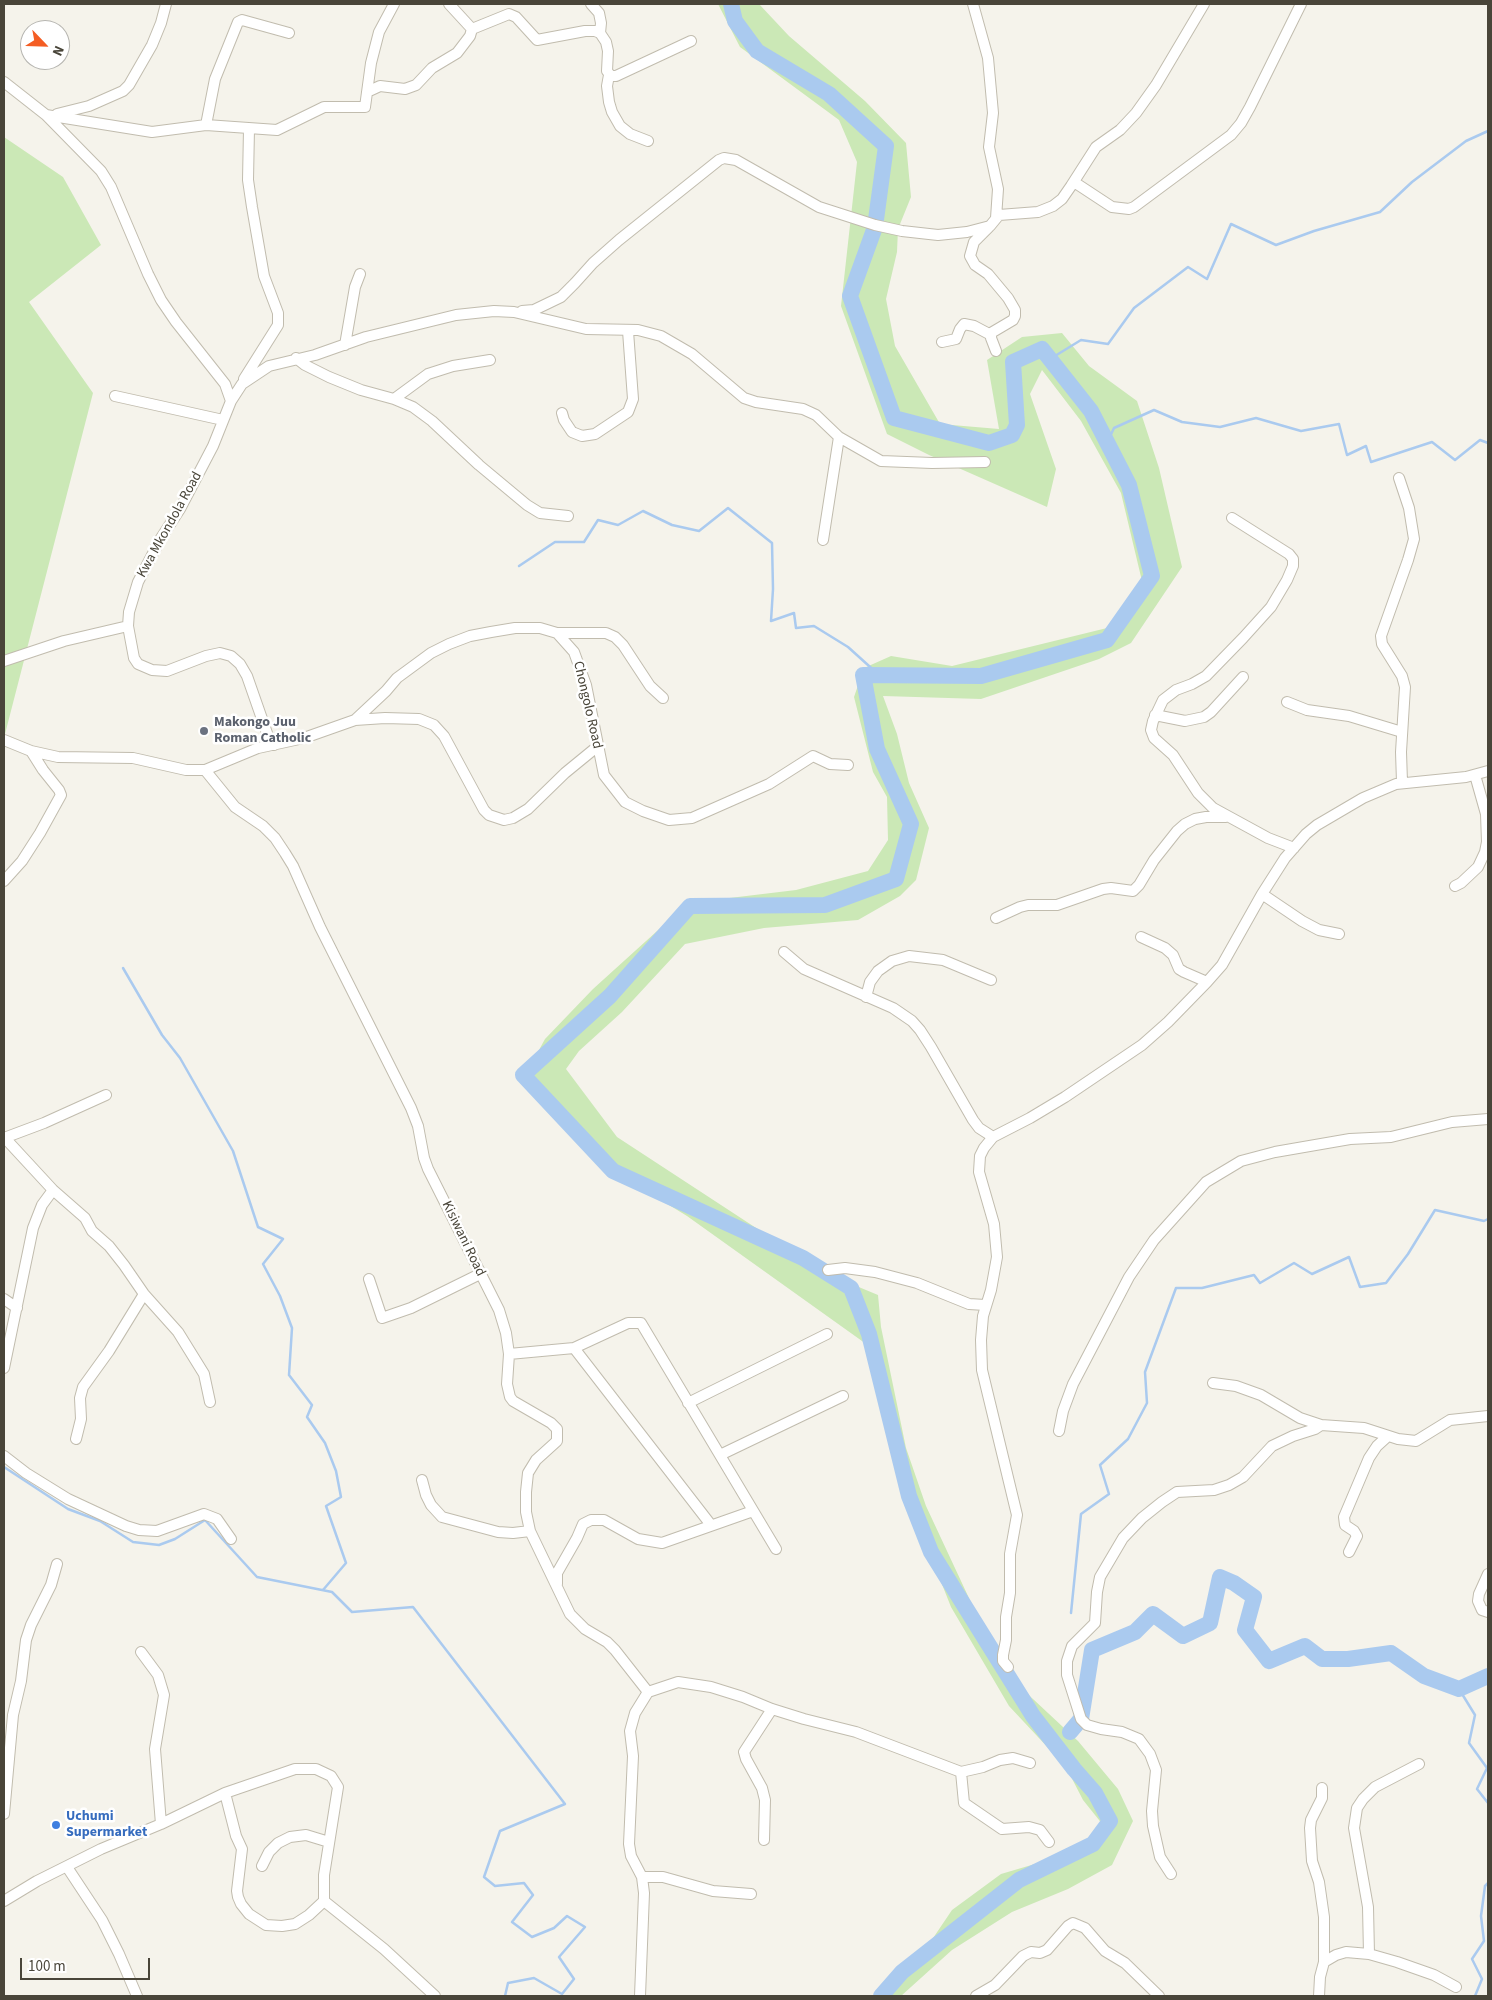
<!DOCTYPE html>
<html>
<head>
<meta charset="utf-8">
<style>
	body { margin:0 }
	#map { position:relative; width:1492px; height:2000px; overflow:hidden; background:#f5f3eb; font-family:"Source Sans 3",sans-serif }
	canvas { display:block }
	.frame { position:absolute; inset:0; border:5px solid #494539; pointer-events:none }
	.north { position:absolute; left:20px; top:20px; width:50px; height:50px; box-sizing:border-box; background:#fff; border:1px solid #b6b5b0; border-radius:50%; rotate:114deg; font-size:14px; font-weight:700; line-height:20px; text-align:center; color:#494539 }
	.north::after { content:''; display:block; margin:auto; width:18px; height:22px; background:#f45d23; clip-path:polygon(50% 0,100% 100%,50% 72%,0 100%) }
	.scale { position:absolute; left:20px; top:1958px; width:130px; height:22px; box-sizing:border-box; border:2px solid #494539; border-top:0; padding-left:6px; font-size:15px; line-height:18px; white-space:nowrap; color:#494539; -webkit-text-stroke:4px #fff; paint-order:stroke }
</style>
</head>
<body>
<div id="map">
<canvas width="1492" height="2000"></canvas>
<div class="frame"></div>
<div class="north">N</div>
<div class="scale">100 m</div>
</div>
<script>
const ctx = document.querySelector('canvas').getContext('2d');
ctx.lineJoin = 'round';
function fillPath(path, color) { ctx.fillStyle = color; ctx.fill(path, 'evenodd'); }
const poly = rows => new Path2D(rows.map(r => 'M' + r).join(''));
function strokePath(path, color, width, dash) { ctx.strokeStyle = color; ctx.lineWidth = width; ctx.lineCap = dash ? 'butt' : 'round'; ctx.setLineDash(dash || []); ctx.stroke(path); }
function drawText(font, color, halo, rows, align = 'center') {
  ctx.font = font + ' "Source Sans 3",sans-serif'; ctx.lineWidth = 5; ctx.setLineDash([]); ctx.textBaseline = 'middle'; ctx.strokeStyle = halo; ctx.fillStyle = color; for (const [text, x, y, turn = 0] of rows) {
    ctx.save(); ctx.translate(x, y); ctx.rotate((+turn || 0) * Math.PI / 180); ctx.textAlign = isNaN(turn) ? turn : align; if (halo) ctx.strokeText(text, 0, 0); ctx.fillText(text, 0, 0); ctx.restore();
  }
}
const green = poly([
	[718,4,759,4,789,36,865,101,906,143,911,197,898,229,897,252,886,299,895,346,940,424,999,429,987,360,1022,337,1062,333,1089,366,1137,401,1159,468,1182,567,1131,643,1099,659,981,699,883,696,897,734,909,783,929,828,916,880,900,896,858,920,764,928,685,944,622,1012,579,1051,566,1069,617,1137,825,1273,878,1295,881,1327,906,1448,926,1506,1003,1671,1078,1741,1118,1789,1133,1821,1112,1865,1068,1889,1012,1912,952,1950,901,1996,875,1996,925,1950,952,1910,1001,1874,1062,1856,1085,1848,1107,1830,1083,1800,1066,1767,1009,1706,951,1607,917,1521,899,1459,876,1351,687,1216,610,1169,575,1135,523,1079,545,1039,593,989,688,903,796,890,868,871,888,840,887,797,873,772,854,697,864,668,891,656,952,666,1107,628,1142,581,1121,493,1081,421,1042,370,1030,394,1056,469,1047,507,929,455,887,434,841,306,857,162,839,120,740,47],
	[4,137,63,177,101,245,29,302,93,393,5,734]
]);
const stream = poly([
	[1050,359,1081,340,1108,344,1134,308,1188,267,1207,279,1231,224,1276,245,1314,231,1380,212,1412,182,1466,141,1488,131],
	[1107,443,1114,428,1154,410,1182,422,1220,427,1256,418,1301,431,1339,424,1347,455,1366,446,1371,462,1432,442,1455,460,1480,440,1488,443],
	[519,566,555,542,584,542,598,520,618,525,643,511,672,525,699,531,728,508,772,543,773,589,771,621,794,613,796,628,814,626,848,647,879,675],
	[123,968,162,1035,180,1058,233,1151,258,1227,283,1239,263,1264,280,1296,292,1328,289,1375,312,1405,307,1417,325,1443,336,1471,341,1497,326,1506,346,1563,323,1590],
	[4,1467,68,1509,100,1521,133,1542,159,1545,175,1539,205,1520,257,1577,332,1592,352,1612,413,1607,565,1804,500,1831,484,1877,495,1886,524,1883,533,1895,512,1922,532,1937,554,1928,567,1916,585,1927,559,1957,574,1979,562,1994,534,1978,508,1983,505,1996],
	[1071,1613,1081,1514,1109,1494,1100,1465,1128,1439,1147,1403,1145,1372,1176,1288,1202,1288,1254,1275,1260,1283,1294,1263,1312,1274,1349,1257,1360,1287,1386,1283,1408,1254,1435,1210,1484,1221,1488,1219],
	[1459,1689,1475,1715,1469,1743,1487,1768,1477,1789,1488,1803],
	[1475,1996,1482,1979,1472,1959,1484,1941,1481,1916,1485,1886,1488,1883]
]);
const river = poly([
	[731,4,735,21,757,51,829,94,886,146,875,227,850,296,894,418,989,443,1012,435,1017,425,1013,362,1042,349,1091,411,1129,485,1152,576,1107,640,981,676,863,675,877,749,911,824,896,879,825,905,690,906,610,996,523,1075,613,1171,803,1258,851,1288,869,1334,909,1496,931,1552,1033,1716,1074,1769,1095,1793,1110,1821,1093,1844,1019,1880,902,1972,881,1996],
	[1070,1732,1081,1719,1092,1650,1135,1632,1153,1614,1183,1636,1210,1623,1220,1577,1234,1583,1254,1597,1245,1630,1269,1661,1305,1646,1322,1659,1348,1659,1391,1653,1424,1676,1459,1689,1488,1676]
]);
const minor = poly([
	[449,4,472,29,509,14,516,17,537,40,585,31,595,31,600,33,606,42,608,51,607,71,611,76,616,76,691,41],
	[591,4,599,13,601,23,600,33],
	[973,4,988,58,993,113,989,147,998,189,996,218],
	[609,75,607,86,609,102,612,112,620,126,630,134,648,141],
	[4,82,46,115,101,171,111,187,148,274,161,300,176,322,225,384,231,401],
	[367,92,380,86,405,89,416,85,432,68,457,53,470,36,472,29],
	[57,114,89,106,123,91,129,85,152,45,161,23,166,4],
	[46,115,152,132,206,125,277,130,324,107,365,107,371,63,379,32,394,4],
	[206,125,215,79,238,22,242,20,289,33],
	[1074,182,1112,207,1129,209,1134,207,1231,135,1241,123,1250,107,1301,4],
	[989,227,974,242,970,256,975,265,988,274,1008,298,1015,310,1015,316,1013,320,991,333,991,338,996,351],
	[522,311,534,310,561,297,575,283,593,263,619,240,719,160,724,158,736,160,819,207,875,225,902,231,938,235,967,232,990,226,999,215,1038,212,1053,206,1062,199,1071,186,1096,147,1120,130,1136,113,1156,85,1204,4],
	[942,342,956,339,960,329,964,324,974,326,991,335],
	[345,345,355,287,360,274],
	[296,358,305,365,329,377,361,390,394,399,413,407,432,421,479,465,527,505,540,513,568,516],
	[244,379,278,325,278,313,264,276,252,207,248,180,249,129],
	[115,396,223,420],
	[394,399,428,374,453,366,490,360],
	[562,413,564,420,572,432,582,436,595,434,628,412,633,399,628,331],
	[1399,478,1409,508,1414,539,1408,560,1381,636,1382,644,1402,676,1405,687,1401,752,1402,782],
	[1232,518,1289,554,1293,559,1293,566,1287,580,1271,607,1243,638,1206,676,1192,684,1176,690,1163,700,1153,721,1151,730,1154,738,1173,755,1198,793,1213,808,1268,838,1294,848],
	[823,540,839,437],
	[557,633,606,633,615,637,623,645,650,686,663,698],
	[4,661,64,641,128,626],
	[1287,702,1307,710,1349,716,1402,732],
	[1155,715,1185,721,1204,717,1211,712,1243,677],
	[355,720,385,718,419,719,434,725,444,736,484,810,489,815,504,820,513,818,528,809,565,773,598,746],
	[4,740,31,751,58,757,133,758,186,770,205,770,258,748,304,738,355,720,386,691,397,678,431,653,449,644,470,636,491,632,515,628,540,628,557,633,574,652,586,685,604,775,625,802,643,811,669,820,692,818,769,784,813,756,830,764,848,765],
	[274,745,268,736,247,676,240,664,231,656,220,653,206,656,167,671,152,670,138,664,134,658,128,626,129,612,138,582,161,538,180,509,213,446,231,401,242,384,269,366,315,355,366,337,456,315,494,311,514,312,586,329,638,330,661,336,692,354,744,398,756,402,803,409,816,415,839,437,881,461,932,463,985,462],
	[205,770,235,807,263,826,275,838,285,853,293,866,320,927,411,1108,418,1126,424,1158,428,1169,499,1310,506,1333,509,1354,507,1384,510,1397,513,1401,551,1423,557,1429,557,1441,536,1460,528,1473,526,1492,526,1512,530,1531,570,1614,585,1629,607,1642,615,1650,648,1692],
	[4,881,22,861,40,833,61,795,59,790,43,770,31,751],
	[1455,886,1461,883,1478,867,1485,852,1487,842,1486,814,1475,775],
	[1262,894,1302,921,1319,930,1339,934],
	[996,918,1020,907,1028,905,1057,905,1103,889,1111,888,1133,891,1139,885,1154,860,1177,831,1185,824,1195,819,1206,817,1226,817],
	[1141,937,1165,948,1173,955,1179,969,1184,972,1207,982],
	[784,952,804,969,893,1008,912,1021,920,1030,931,1047,973,1120,979,1128,993,1137],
	[866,997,870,982,878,971,892,961,909,956,943,960,991,980],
	[4,1137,53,1190,85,1218,92,1231,109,1246,124,1265,144,1294,178,1332,204,1374,210,1402],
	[4,1138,44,1123,106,1095],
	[828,1270,845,1268,875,1272,917,1283,969,1304,985,1305],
	[369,1279,382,1318,411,1308,480,1274],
	[4,1299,17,1308],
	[574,1348,711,1525],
	[509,1354,574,1348,628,1323,641,1323,776,1549],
	[4,1368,33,1228,42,1205,53,1190],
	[1213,1383,1236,1386,1261,1395,1300,1418,1321,1425],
	[688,1403,827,1334],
	[1059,1431,1063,1411,1073,1384,1129,1277,1154,1240,1206,1182,1241,1161,1275,1152,1350,1139,1391,1137,1452,1122,1488,1119],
	[76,1439,81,1419,80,1398,83,1387,109,1351,144,1294],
	[720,1455,843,1396],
	[4,1456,26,1473,68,1499,126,1526,139,1530,157,1531,204,1514,217,1519,231,1539],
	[422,1480,426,1495,431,1505,442,1517,498,1532,513,1533,530,1531],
	[1349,1552,1357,1536,1354,1531,1345,1525,1344,1517,1369,1458,1377,1446,1388,1436],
	[1488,1574,1479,1594,1478,1601,1482,1610,1488,1612],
	[557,1584,557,1573,577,1538,583,1524,591,1520,604,1520,638,1539,662,1543,753,1511],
	[141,1652,158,1675,164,1695,155,1749,161,1824],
	[1008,1667,1003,1661,1003,1655,1006,1640,1006,1617,1010,1593,1010,1554,1017,1515,982,1370,981,1340,983,1316,991,1290,997,1257,994,1224,979,1172,980,1156,984,1148,993,1137,1030,1118,1065,1097,1142,1045,1168,1022,1207,982,1222,965,1262,894,1285,858,1306,834,1317,825,1363,798,1396,784,1466,777,1488,771],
	[961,1772,964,1803,1002,1829,1029,1827,1040,1830,1049,1842],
	[1322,1788,1322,1798,1311,1820,1310,1828,1312,1861,1319,1882,1324,1917,1324,1962],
	[225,1793,236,1836,242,1849,237,1891,238,1897,241,1904,249,1914,266,1925,282,1926,295,1924,309,1915,324,1901],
	[4,1814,13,1715,21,1681,26,1640,31,1625,51,1585,57,1564],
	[764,1840,765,1800,762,1788,746,1759,744,1752,772,1709],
	[262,1866,269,1852,278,1843,290,1837,306,1835,329,1842],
	[67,1867,102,1920,119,1954,137,1996],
	[1171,1874,1160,1857,1153,1826,1152,1811,1156,1770,1150,1754,1139,1739,1122,1732,1101,1729,1087,1725,1081,1719,1067,1675,1067,1661,1072,1646,1095,1623,1097,1592,1100,1577,1123,1538,1142,1518,1162,1502,1177,1492,1214,1490,1229,1485,1243,1477,1272,1446,1293,1436,1315,1429,1321,1425,1364,1428,1398,1439,1416,1441,1450,1420,1488,1416],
	[642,1877,663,1877,713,1891,751,1894],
	[4,1901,37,1881,101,1849,161,1824,225,1793,295,1769,316,1769,331,1776,338,1787,324,1875,324,1901,384,1949,435,1996],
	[1369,1954,1368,1907,1354,1828,1357,1808,1363,1799,1375,1787,1419,1764],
	[640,1996,644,1893,642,1877,631,1856,629,1844,633,1756,630,1731,635,1713,648,1692,678,1682,711,1687,743,1697,772,1709,804,1719,856,1732,961,1772,983,1767,1000,1760,1013,1758,1030,1763],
	[976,1996,995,1985,1023,1956,1031,1952,1040,1953,1047,1950,1068,1926,1073,1923,1085,1928,1105,1951,1125,1963,1159,1996],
	[1319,1996,1320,1977,1324,1962,1336,1955,1346,1952,1369,1954,1397,1962,1434,1975,1456,1987]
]);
const markers = [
	[204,731,5,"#6b7280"],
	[56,1825,5,"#3f7fe0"]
];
const streetNames = [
	["Kwa Mkondola Road",170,525,-61],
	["Chongolo Road",587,705,77],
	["Kisiwani Road",463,1239,64]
];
const worshipNames = [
	["Makongo Juu",214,723],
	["Roman Catholic",214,739]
];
const shopNames = [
	["Uchumi",66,1817],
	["Supermarket",66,1833]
];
fillPath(green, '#cbe8b6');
strokePath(stream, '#aacaef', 2.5);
strokePath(river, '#aacaef', 16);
strokePath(minor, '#c1bcae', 12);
strokePath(minor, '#fff', 10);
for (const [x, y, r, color] of markers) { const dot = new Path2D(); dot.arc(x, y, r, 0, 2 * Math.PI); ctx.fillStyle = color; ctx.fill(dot); strokePath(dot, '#fff', 2); }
drawText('14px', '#494539', '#fff', streetNames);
drawText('bold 14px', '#5b616d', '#fff', worshipNames, 'left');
drawText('bold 14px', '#366cbe', '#fff', shopNames, 'left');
</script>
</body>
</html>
